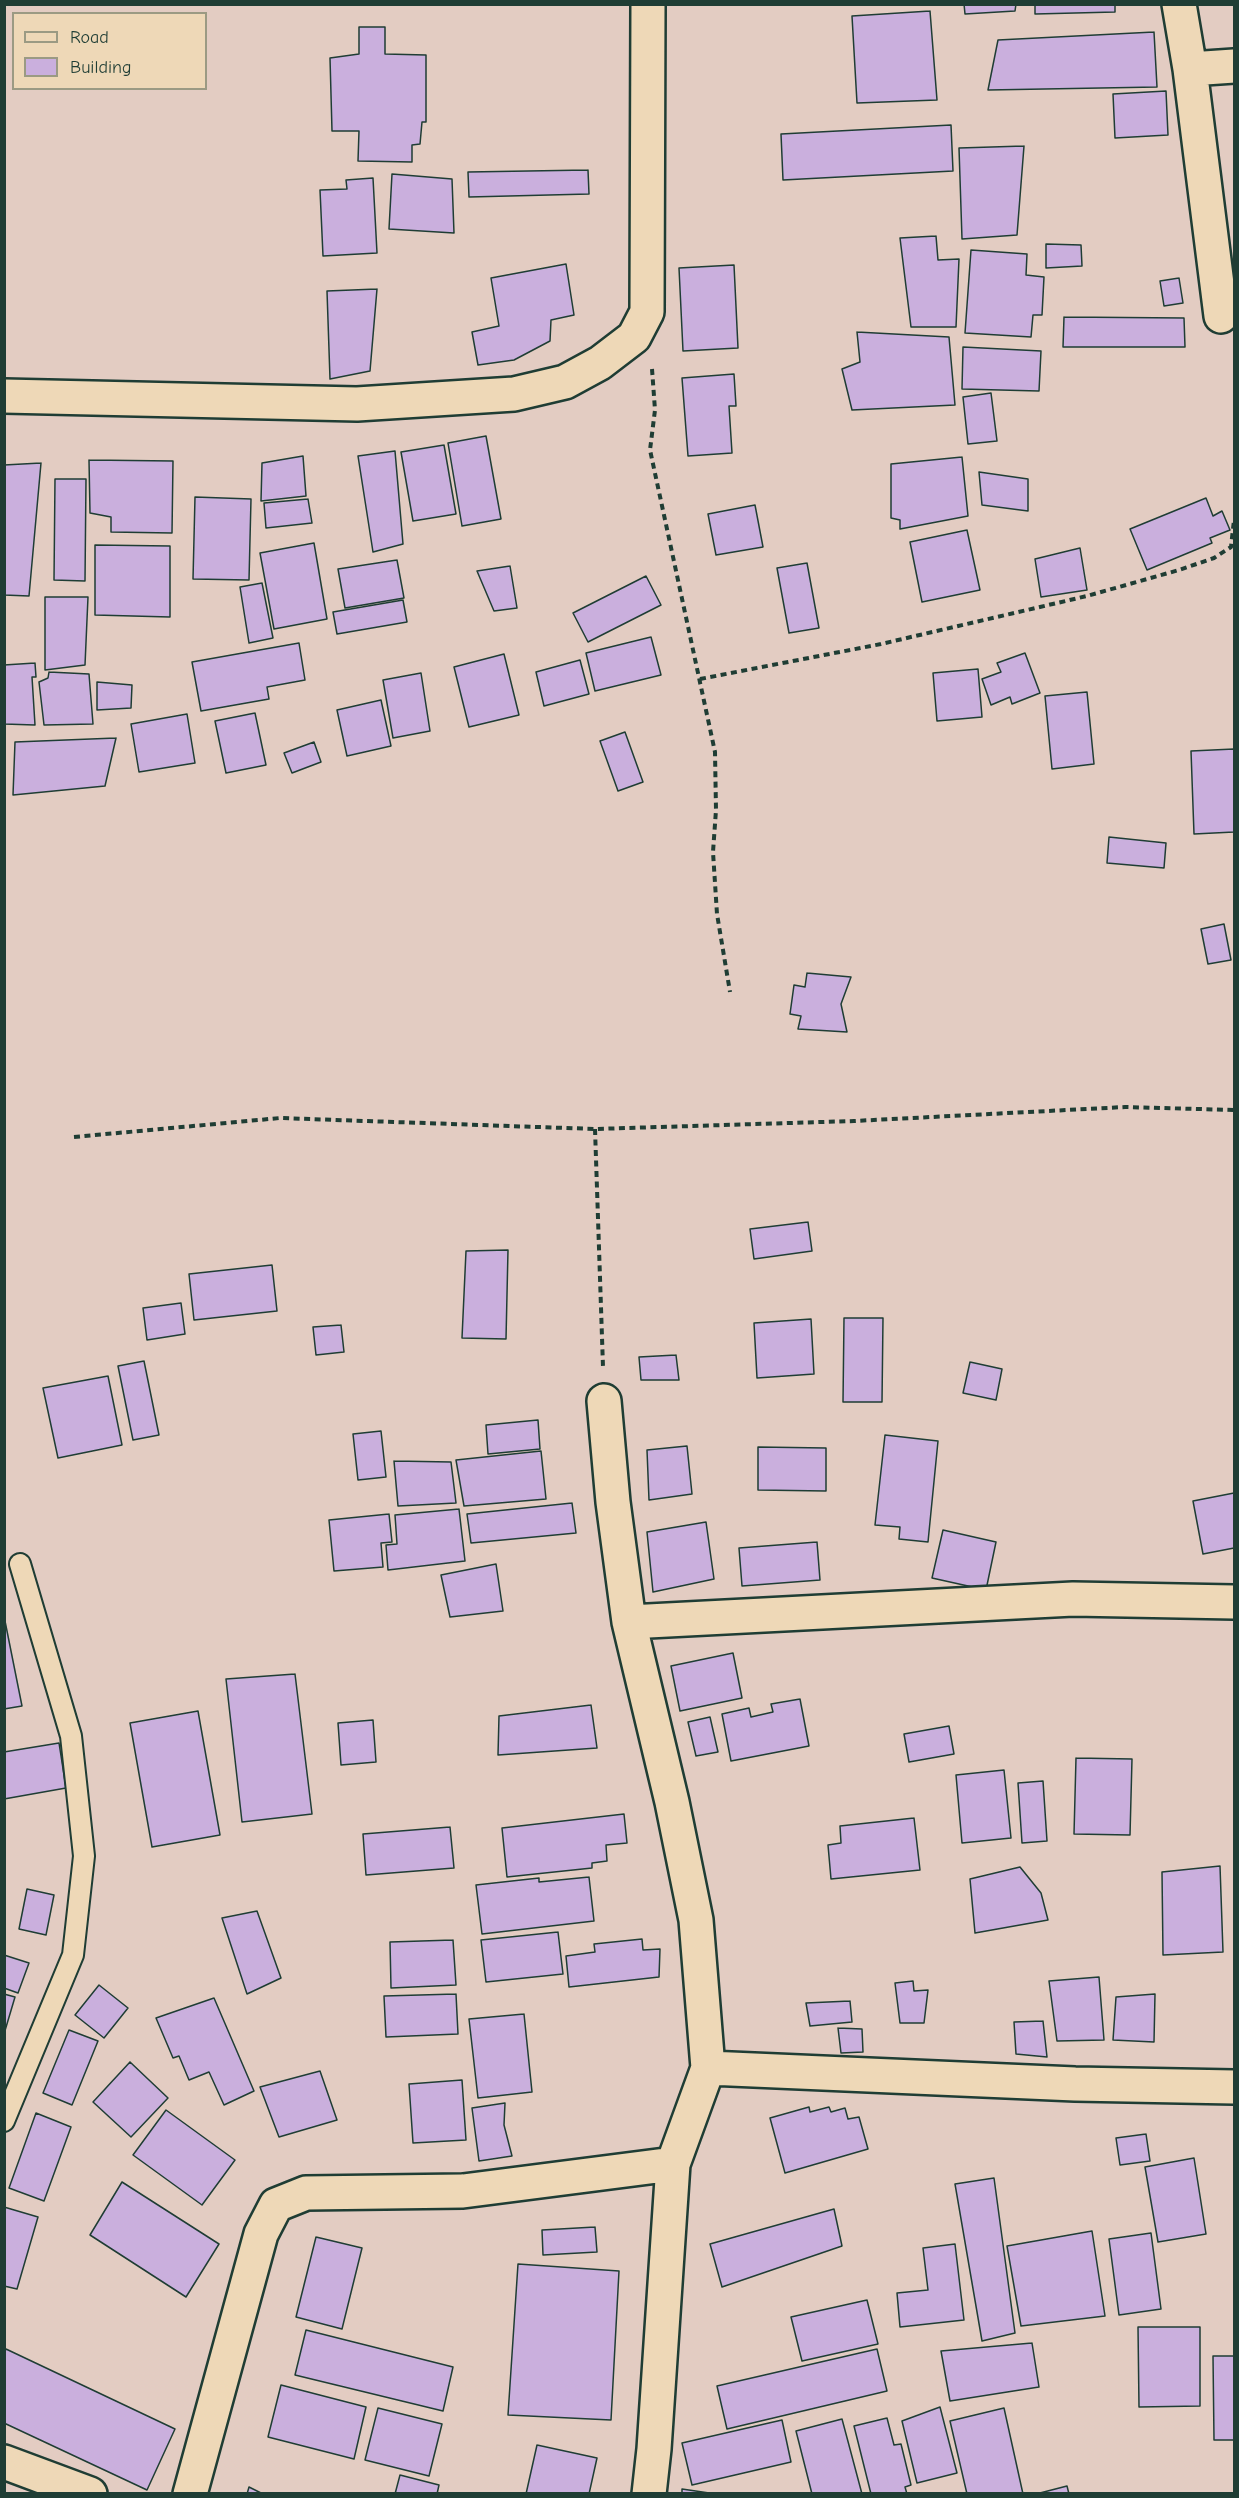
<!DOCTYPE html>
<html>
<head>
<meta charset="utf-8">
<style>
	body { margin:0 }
	#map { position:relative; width:1239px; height:2498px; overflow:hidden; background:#e3ccc2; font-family:"Comic Neue",sans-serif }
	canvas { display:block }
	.frame { position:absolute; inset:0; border:6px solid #1f3d34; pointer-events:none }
	.legend { position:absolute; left:12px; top:12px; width:195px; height:78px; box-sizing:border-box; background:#eed8b7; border:2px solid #9b9a83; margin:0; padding:8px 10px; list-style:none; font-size:18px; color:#1f3d34 }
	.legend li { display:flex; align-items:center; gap:12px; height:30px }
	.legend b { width:30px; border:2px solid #9b9a83 }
</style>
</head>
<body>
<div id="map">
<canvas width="1239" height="2498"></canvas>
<div class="frame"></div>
<ul class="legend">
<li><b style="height:8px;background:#eed8b7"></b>Road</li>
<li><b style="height:16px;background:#caafdd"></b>Building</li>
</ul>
</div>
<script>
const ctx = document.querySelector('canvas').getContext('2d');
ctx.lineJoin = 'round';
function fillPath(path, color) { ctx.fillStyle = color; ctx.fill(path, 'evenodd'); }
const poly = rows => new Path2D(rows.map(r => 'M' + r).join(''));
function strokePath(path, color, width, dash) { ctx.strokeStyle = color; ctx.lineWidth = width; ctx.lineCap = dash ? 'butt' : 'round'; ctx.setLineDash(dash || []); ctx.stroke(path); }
const building = poly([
	[964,4,1016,4,1015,11,965,14,964,4],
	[1035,4,1115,4,1115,12,1035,14,1035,4],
	[930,11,937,100,857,103,852,16,930,11],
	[359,27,385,27,385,54,426,55,426,122,422,122,420,144,412,145,412,162,358,161,359,131,332,131,330,58,359,54,359,27],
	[1154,32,1157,87,988,90,998,40,1154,32],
	[1166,91,1168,135,1115,138,1113,94,1166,91],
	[951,125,953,171,783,180,781,134,951,125],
	[1024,146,1017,235,962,239,959,148,1024,146],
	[588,170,589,194,469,197,468,172,588,170],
	[392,174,452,179,454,233,389,229,392,174],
	[373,178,377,253,323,256,320,190,347,189,346,180,373,178],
	[936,236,938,260,959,259,956,327,911,327,900,238,936,236],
	[1046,244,1081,245,1082,266,1046,268,1046,244],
	[971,250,1027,254,1026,275,1044,277,1042,315,1033,315,1031,337,965,333,971,250],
	[566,264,574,315,551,320,550,341,514,360,478,365,472,332,499,326,491,278,566,264],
	[734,265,738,348,683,351,679,268,734,265],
	[1179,278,1183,303,1164,306,1160,281,1179,278],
	[377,289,370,371,330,379,327,291,377,289],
	[1064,317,1184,318,1185,347,1063,347,1064,317],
	[857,332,949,337,955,405,852,410,842,369,860,362,857,332],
	[963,347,1041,351,1039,391,962,389,963,347],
	[734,374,736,406,729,406,732,453,688,456,682,378,734,374],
	[991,393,997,441,968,444,963,397,991,393],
	[486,436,501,519,462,526,448,443,486,436],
	[444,445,456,514,413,521,401,452,444,445],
	[395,451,403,544,373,552,358,456,395,451],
	[303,456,306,496,261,501,262,463,303,456],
	[962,457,968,516,900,529,900,520,891,518,891,464,962,457],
	[89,460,173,461,172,533,111,532,111,517,90,513,89,460],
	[41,463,29,596,4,595,4,465,41,463],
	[979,472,1028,479,1028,511,982,505,979,472],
	[55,479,86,479,85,581,54,580,55,479],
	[195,497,251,499,249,580,193,579,195,497],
	[1206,498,1213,516,1222,511,1230,530,1210,538,1212,543,1147,570,1130,529,1206,498],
	[308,499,312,523,266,528,264,503,308,499],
	[755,505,763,547,716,555,708,514,755,505],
	[967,530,980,590,922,602,910,542,967,530],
	[314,543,327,619,274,629,260,553,314,543],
	[95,545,170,546,170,617,95,615,95,545],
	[1080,548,1087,590,1041,597,1035,559,1080,548],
	[397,560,404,598,345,608,338,569,397,560],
	[807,563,819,628,789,633,777,568,807,563],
	[510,566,517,608,494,611,477,571,510,566],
	[646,576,661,605,588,642,573,613,646,576],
	[262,583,273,638,249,643,240,587,262,583],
	[45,597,88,597,85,665,45,670,45,597],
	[403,600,407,622,337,634,333,612,403,600],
	[651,637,661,675,595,691,586,653,651,637],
	[299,643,305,680,267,687,269,699,201,711,192,662,299,643],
	[1025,653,1040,693,1012,704,1010,697,991,705,982,679,1001,672,997,663,1025,653],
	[504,654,519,715,469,727,454,667,504,654],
	[580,660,589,694,544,706,536,672,580,660],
	[35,663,36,677,32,677,35,725,4,724,4,665,35,663],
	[978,669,982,717,937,721,933,673,978,669],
	[49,672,89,674,93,724,44,725,39,682,48,678,49,672],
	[421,673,430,731,393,738,383,680,421,673],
	[97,682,132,685,131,708,97,710,97,682],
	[1087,692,1094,764,1052,769,1045,696,1087,692],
	[381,700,391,746,347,756,337,710,381,700],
	[255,713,266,765,226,773,215,721,255,713],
	[187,714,195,763,139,772,131,724,187,714],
	[625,732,643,782,618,791,600,741,625,732],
	[116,738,105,786,13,795,15,742,116,738],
	[314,742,321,762,292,773,284,753,314,742],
	[1234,749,1234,832,1194,834,1191,751,1234,749],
	[1109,837,1166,843,1164,868,1107,863,1109,837],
	[1224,924,1231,960,1208,964,1201,929,1224,924],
	[807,973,851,977,841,1004,847,1032,798,1029,801,1016,790,1014,794,985,805,987,807,973],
	[808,1222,812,1251,754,1259,750,1229,808,1222],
	[508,1250,506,1339,462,1338,466,1251,508,1250],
	[272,1265,277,1311,194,1320,189,1274,272,1265],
	[181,1303,185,1334,147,1340,143,1308,181,1303],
	[844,1318,883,1318,882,1402,843,1402,844,1318],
	[811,1319,814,1374,757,1378,754,1323,811,1319],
	[341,1325,344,1352,316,1355,313,1327,341,1325],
	[676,1355,679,1380,641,1380,639,1357,676,1355],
	[144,1361,159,1435,133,1440,118,1366,144,1361],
	[970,1362,1002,1369,996,1400,963,1393,970,1362],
	[108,1376,122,1445,58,1458,43,1388,108,1376],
	[538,1420,540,1449,488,1454,486,1425,538,1420],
	[381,1431,386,1477,358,1480,353,1434,381,1431],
	[885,1435,938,1441,928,1542,899,1539,900,1527,875,1525,885,1435],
	[687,1446,692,1494,649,1500,647,1450,687,1446],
	[758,1447,826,1448,826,1491,758,1490,758,1447],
	[541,1451,546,1499,464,1506,456,1460,541,1451],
	[394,1461,451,1462,456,1503,398,1506,394,1461],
	[1234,1493,1234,1548,1203,1554,1193,1501,1234,1493],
	[572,1503,576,1533,471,1543,467,1514,572,1503],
	[459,1509,465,1561,388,1570,386,1545,397,1544,395,1515,459,1509],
	[389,1514,392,1542,381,1543,383,1567,334,1571,329,1520,389,1514],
	[706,1522,714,1579,653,1592,647,1532,706,1522],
	[943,1530,996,1542,986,1590,932,1578,943,1530],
	[817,1542,820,1580,742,1586,739,1548,817,1542],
	[496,1564,503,1611,450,1617,441,1575,496,1564],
	[4,1616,22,1706,4,1709,4,1616],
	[733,1653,742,1698,680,1711,671,1666,733,1653],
	[295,1674,312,1814,242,1822,226,1679,295,1674],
	[800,1699,809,1746,731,1761,722,1714,749,1708,751,1717,773,1712,771,1704,800,1699],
	[591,1705,597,1748,498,1755,499,1716,591,1705],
	[198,1711,220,1835,152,1847,130,1723,198,1711],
	[710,1717,718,1752,696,1756,688,1722,710,1717],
	[373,1720,376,1762,341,1765,338,1723,373,1720],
	[949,1726,954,1754,909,1762,904,1734,949,1726],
	[59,1743,66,1788,4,1799,4,1752,59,1743],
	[1076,1758,1132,1759,1130,1835,1074,1834,1076,1758],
	[1004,1770,1011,1838,962,1843,956,1775,1004,1770],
	[1043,1781,1047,1841,1022,1843,1018,1783,1043,1781],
	[624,1814,627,1843,606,1845,607,1861,592,1863,592,1868,507,1877,502,1828,624,1814],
	[914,1818,920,1870,831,1879,828,1845,841,1843,840,1826,914,1818],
	[450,1827,454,1868,366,1875,363,1834,450,1827],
	[1220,1866,1223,1952,1163,1955,1162,1872,1220,1866],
	[1020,1867,1041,1893,1048,1920,975,1933,970,1879,1020,1867],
	[589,1877,594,1921,482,1934,476,1885,539,1878,539,1882,589,1877],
	[27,1889,54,1895,46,1935,19,1929,27,1889],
	[257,1911,281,1978,247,1994,222,1918,257,1911],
	[558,1932,563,1974,486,1982,481,1940,558,1932],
	[642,1939,643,1950,660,1949,659,1977,569,1987,566,1956,595,1952,594,1944,642,1939],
	[453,1940,456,1985,391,1988,390,1942,453,1940],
	[4,1955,29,1963,18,1993,4,1988,4,1955],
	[1099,1977,1104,2040,1057,2041,1049,1981,1099,1977],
	[913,1981,914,1991,928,1990,924,2023,900,2023,895,1983,913,1981],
	[99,1985,128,2008,104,2038,75,2015,99,1985],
	[4,1994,15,1997,4,2034,4,1994],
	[456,1994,458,2034,386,2037,384,1996,456,1994],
	[1155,1994,1154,2042,1113,2040,1116,1997,1155,1994],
	[214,1998,254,2091,224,2105,209,2072,189,2080,179,2056,173,2058,156,2018,214,1998],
	[850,2001,852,2022,810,2026,806,2003,850,2001],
	[524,2014,532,2092,478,2098,469,2019,524,2014],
	[1043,2021,1047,2057,1016,2054,1014,2022,1043,2021],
	[838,2028,862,2029,863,2052,841,2053,838,2028],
	[69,2030,98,2041,72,2105,43,2093,69,2030],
	[130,2062,168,2098,131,2137,93,2102,130,2062],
	[320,2071,337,2120,279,2137,260,2087,320,2071],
	[462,2080,466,2140,413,2143,409,2084,462,2080],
	[505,2103,504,2125,512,2156,479,2161,472,2108,505,2103],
	[809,2107,810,2112,829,2107,831,2112,845,2108,848,2119,859,2117,868,2149,785,2173,770,2118,809,2107],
	[166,2110,235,2160,202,2205,133,2155,166,2110],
	[36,2113,71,2127,44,2201,9,2188,36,2113],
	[1146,2134,1150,2161,1120,2165,1116,2138,1146,2134],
	[1194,2158,1206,2234,1158,2242,1145,2167,1194,2158],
	[994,2178,1015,2333,982,2341,955,2184,994,2178],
	[122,2182,219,2244,186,2297,90,2235,122,2182],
	[4,2207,38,2217,17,2289,4,2286,4,2207],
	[834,2209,842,2246,722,2287,710,2244,834,2209],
	[595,2227,597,2252,543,2255,542,2230,595,2227],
	[1092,2231,1105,2316,1021,2326,1007,2246,1092,2231],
	[1151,2233,1161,2309,1119,2315,1109,2239,1151,2233],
	[316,2237,362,2248,342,2329,296,2317,316,2237],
	[955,2244,964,2320,900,2327,897,2293,928,2290,923,2248,955,2244],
	[518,2264,619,2271,611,2420,508,2415,518,2264],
	[867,2300,878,2344,802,2361,791,2317,867,2300],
	[1138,2327,1200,2327,1200,2406,1139,2407,1138,2327],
	[306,2330,453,2367,443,2411,295,2375,306,2330],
	[1032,2343,1039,2387,950,2401,941,2351,1032,2343],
	[6,2349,175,2429,147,2490,4,2423,4,2353,6,2349],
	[877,2349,887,2391,727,2429,717,2386,877,2349],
	[1213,2356,1234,2356,1234,2440,1214,2440,1213,2356],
	[281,2385,366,2407,354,2459,268,2437,281,2385],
	[940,2407,957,2473,917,2483,902,2421,940,2407],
	[378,2408,442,2424,429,2476,365,2460,378,2408],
	[1004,2408,1023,2494,967,2494,950,2421,1004,2408],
	[887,2418,894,2445,901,2444,911,2485,905,2487,907,2494,871,2494,854,2426,887,2418],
	[842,2419,862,2494,812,2494,796,2431,842,2419],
	[782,2420,791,2462,692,2485,682,2443,782,2420],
	[537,2445,597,2458,589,2494,526,2494,537,2445],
	[400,2475,439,2485,437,2494,395,2494,400,2475],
	[1067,2486,1069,2494,1036,2494,1067,2486],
	[249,2487,263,2494,247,2494,249,2487],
	[682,2489,716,2494,682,2494,682,2489]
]);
const path = poly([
	[652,369,655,410,650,450,715,752,716,810,713,852,717,914,730,992],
	[700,679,881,644,1087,596,1179,570,1214,558,1231,547,1234,520],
	[595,1129,603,1367],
	[74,1137,280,1118,595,1129,854,1121,1125,1107,1234,1110]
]);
const lane = poly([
	[4,2121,73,1955,84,1856,71,1736,20,1564]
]);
const street = poly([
	[1179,4,1190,69,1221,316],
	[1190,69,1234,66],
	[4,396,357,404,514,394,565,382,600,363,634,337,647,312,648,4],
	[604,1401,613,1502,629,1622,672,1802,696,1920,708,2068,673,2164,654,2449,649,2494],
	[629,1622,1073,1599,1234,1602],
	[708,2068,1075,2084,1234,2087],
	[4,2462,90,2494],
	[190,2494,261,2234,276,2205,306,2193,463,2191,673,2164]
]);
fillPath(building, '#caafdd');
strokePath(building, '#1f3d34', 1.5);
strokePath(lane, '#1f3d34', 24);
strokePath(street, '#1f3d34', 38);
strokePath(path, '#1f3d34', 4, [6, 4.5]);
strokePath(lane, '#eed8b7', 20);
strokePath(street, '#eed8b7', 33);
</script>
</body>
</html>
